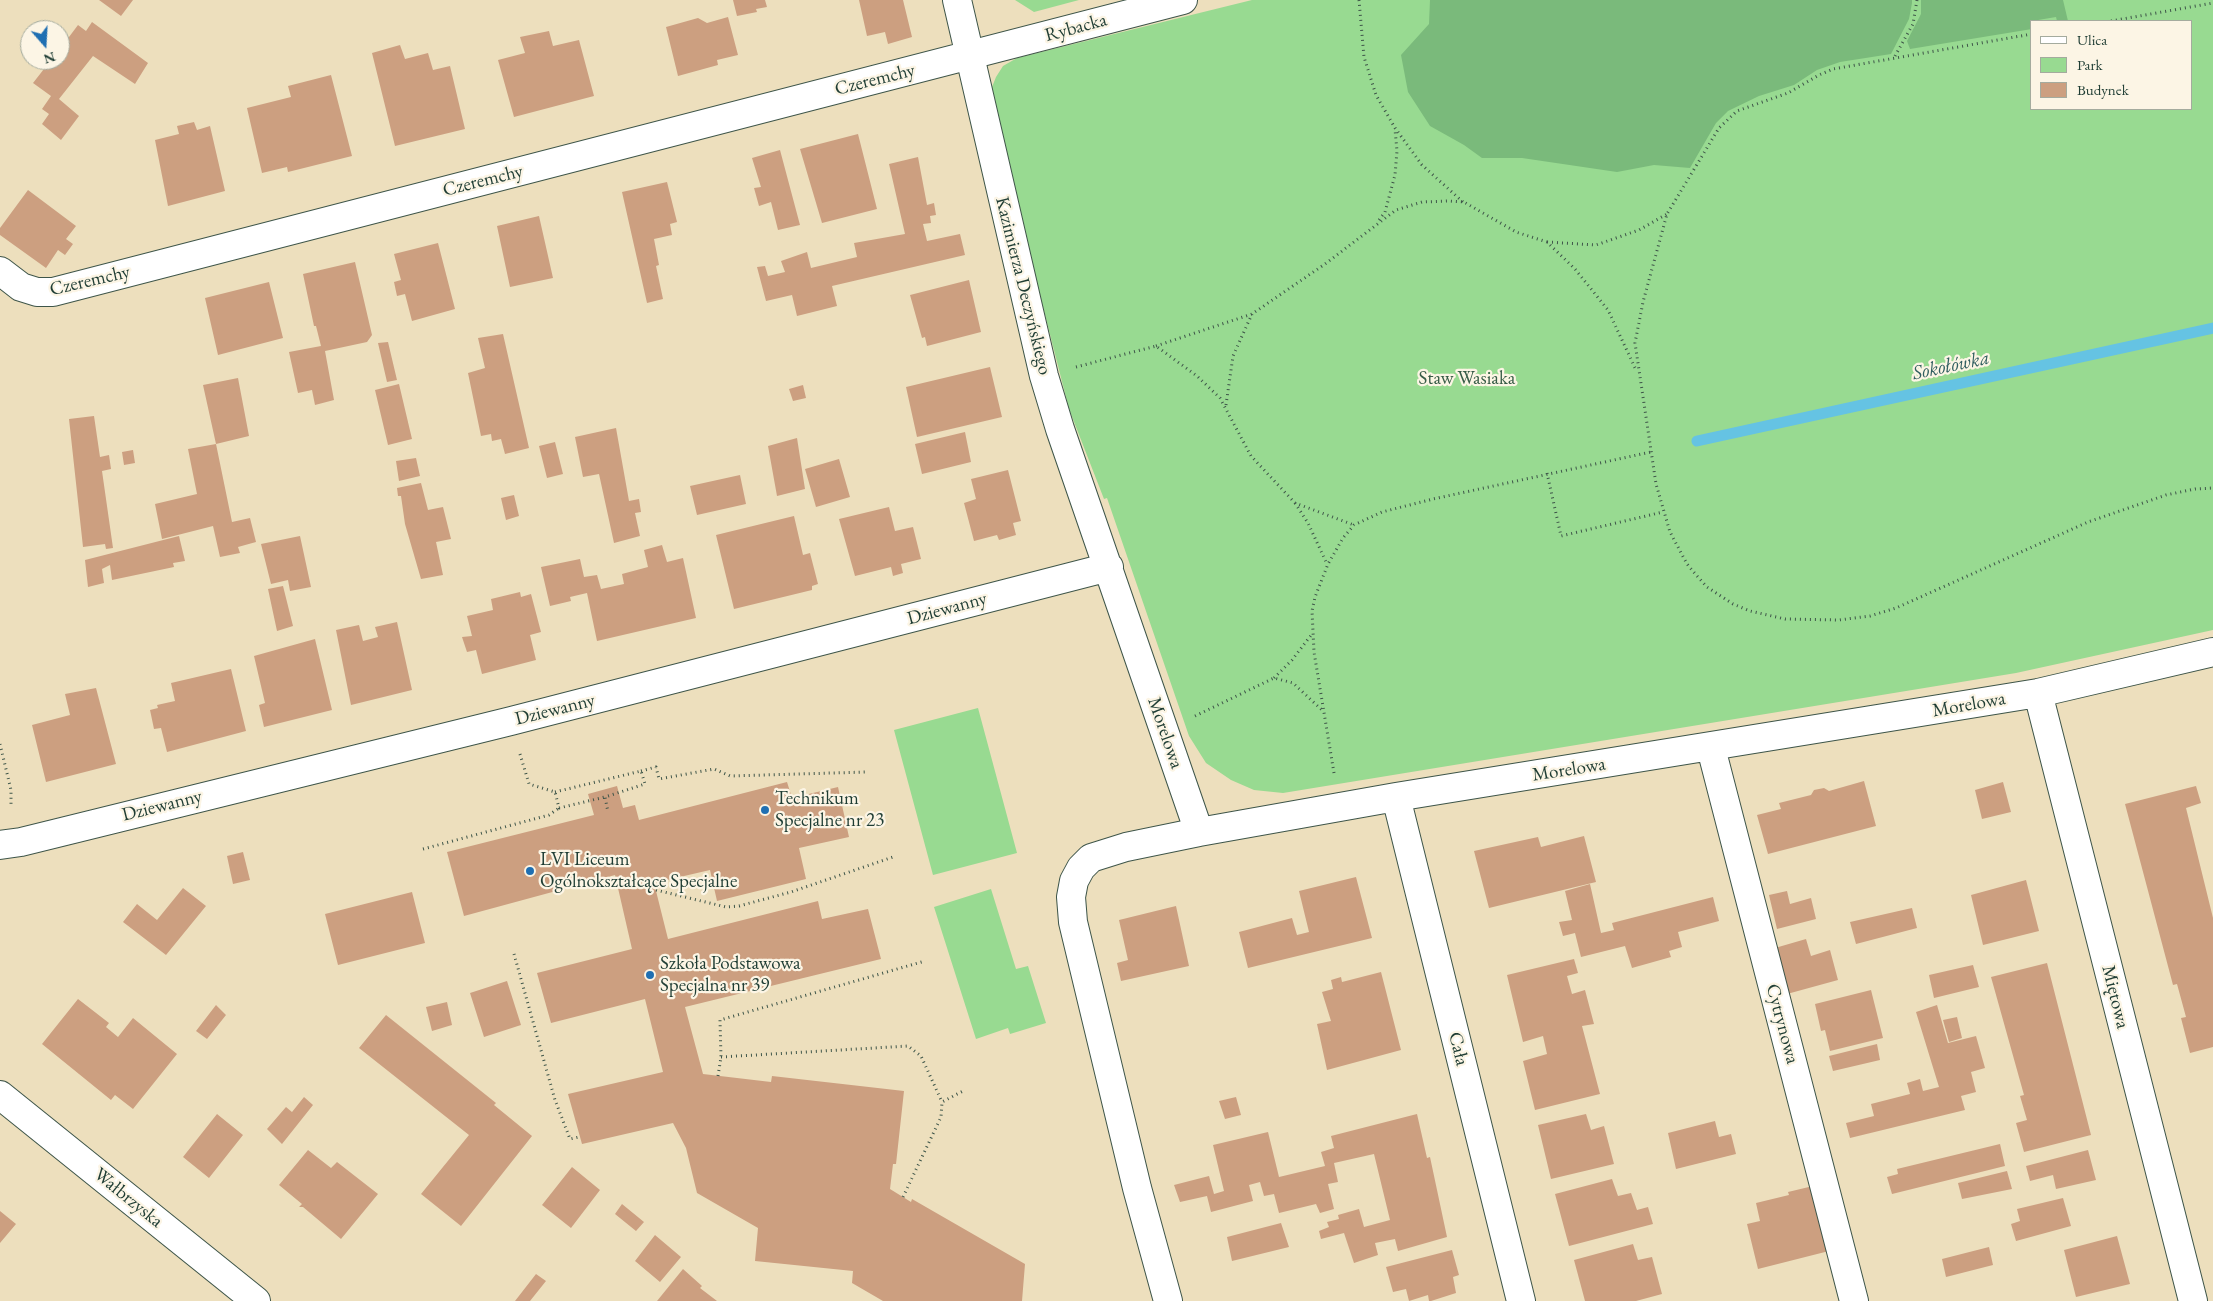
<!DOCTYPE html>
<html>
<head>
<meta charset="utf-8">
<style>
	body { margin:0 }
	#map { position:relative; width:2213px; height:1301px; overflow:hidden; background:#eddfbd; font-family:"EB Garamond",serif }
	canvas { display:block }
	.legend { position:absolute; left:2030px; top:20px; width:162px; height:90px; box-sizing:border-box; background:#fcf5e5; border:1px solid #a4ab9e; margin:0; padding:6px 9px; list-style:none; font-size:15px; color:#1f3d34 }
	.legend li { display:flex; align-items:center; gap:10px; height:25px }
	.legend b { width:25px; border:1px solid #a4ab9e }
	.north { position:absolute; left:20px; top:20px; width:50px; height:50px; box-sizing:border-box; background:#fcf5e5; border:1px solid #a4ab9e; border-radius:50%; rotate:161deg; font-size:14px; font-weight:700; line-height:20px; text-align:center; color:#1f3d34 }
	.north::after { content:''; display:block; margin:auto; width:18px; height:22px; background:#1f6fb2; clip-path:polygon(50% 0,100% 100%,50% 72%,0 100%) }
</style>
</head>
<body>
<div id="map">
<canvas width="2213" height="1301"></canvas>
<ul class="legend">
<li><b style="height:6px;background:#fff"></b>Ulica</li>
<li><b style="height:14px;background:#98da91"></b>Park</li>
<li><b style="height:14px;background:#cc9f80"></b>Budynek</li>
</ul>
<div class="north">N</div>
</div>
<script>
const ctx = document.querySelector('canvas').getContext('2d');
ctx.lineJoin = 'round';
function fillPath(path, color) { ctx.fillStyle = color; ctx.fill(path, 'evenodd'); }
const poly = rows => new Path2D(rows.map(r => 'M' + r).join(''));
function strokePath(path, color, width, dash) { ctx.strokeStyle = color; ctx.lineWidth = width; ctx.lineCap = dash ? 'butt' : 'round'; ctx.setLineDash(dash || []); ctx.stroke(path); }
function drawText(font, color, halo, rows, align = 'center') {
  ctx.font = font + ' "EB Garamond",serif'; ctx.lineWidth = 4.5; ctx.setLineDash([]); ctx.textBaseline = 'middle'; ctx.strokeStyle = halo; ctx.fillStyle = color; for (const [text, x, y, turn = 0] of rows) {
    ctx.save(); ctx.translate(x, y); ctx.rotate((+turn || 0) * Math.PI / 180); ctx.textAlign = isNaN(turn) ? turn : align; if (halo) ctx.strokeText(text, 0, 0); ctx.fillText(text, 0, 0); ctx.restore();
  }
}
const green = poly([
	[1015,0,1079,0,1034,12],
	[1252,0,2213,0,2213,630,2016,673,1283,793,1254,790,1231,780,1206,763,1189,736,1107,498,1104,499,1069,409,1042,303,992,87,996,77,1003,66,1017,58],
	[2032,21,2192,21,2192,109,2032,109],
	[978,708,1017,853,933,875,894,730],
	[991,889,1016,969,1028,966,1046,1023,1010,1034,1008,1028,976,1039,934,907]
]);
const forest = poly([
	[1430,0,1912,0,1912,3,1909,19,1891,54,1840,62,1817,70,1794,85,1759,96,1728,111,1716,123,1690,168,1654,165,1617,172,1522,158,1482,158,1464,145,1430,126,1408,92,1401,55,1429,24],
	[1921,0,2063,0,2068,21,2057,21,2056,17,2032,21,2032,29,1910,49,1907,41,1921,14]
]);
const stream = poly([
	[1697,441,2213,328]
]);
const building = poly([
	[99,0,133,0,121,16],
	[733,0,765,0,767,7,756,9,757,12,737,16],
	[859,0,903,0,912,37,888,44,885,32,867,36],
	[728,17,738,55,717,60,718,65,678,76,666,27,698,18,707,23],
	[92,22,148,63,135,84,93,56,59,99,79,116,61,140,42,124,49,114,42,109,51,96,33,83,51,60,60,60,60,49,78,25,86,31],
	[549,31,553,46,579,40,594,96,514,117,498,60,525,53,520,37],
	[400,45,405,59,428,53,433,70,450,66,465,129,395,146,372,53],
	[331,75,352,156,288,172,287,167,262,173,247,108,291,97,288,86],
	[194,122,197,130,210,126,225,191,168,206,155,140,179,134,177,126],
	[858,134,877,209,822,223,800,149],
	[780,150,800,225,778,230,771,202,759,206,754,188,761,187,752,158],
	[918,157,927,205,934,203,936,215,930,216,931,223,923,224,927,241,960,234,965,255,832,286,837,306,797,316,792,295,766,301,757,267,765,266,768,276,785,272,781,261,807,252,811,268,857,257,854,243,905,234,889,164],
	[667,182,677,222,670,224,672,235,654,239,659,265,656,266,663,299,647,303,622,192],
	[28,190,76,226,66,239,73,244,65,255,58,250,46,268,0,235,0,228],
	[539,216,553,278,510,287,497,226],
	[438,243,455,309,412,321,405,294,397,296,394,282,401,280,394,254],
	[355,262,372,335,367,342,325,351,334,400,315,405,312,390,298,393,289,352,321,346,316,326,314,326,303,274],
	[969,280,981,332,927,346,925,337,922,338,910,295],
	[269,282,283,338,218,355,205,298],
	[503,334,529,448,505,454,501,439,492,441,491,434,481,436,468,373,485,368,478,338],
	[388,342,397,380,387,382,378,343],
	[990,367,1002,417,917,437,906,387],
	[238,378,249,436,216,444,203,385],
	[399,384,412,439,388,445,375,390],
	[803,385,806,398,793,401,789,389],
	[94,416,100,457,109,455,111,469,102,471,113,548,106,549,105,544,83,547,69,419],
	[616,428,629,501,639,499,641,512,635,513,640,536,614,543,599,474,583,477,575,437],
	[965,432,971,462,922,474,915,444],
	[797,438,805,489,777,496,768,446],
	[555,442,563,474,547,478,539,446],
	[216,444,232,522,250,518,256,542,238,547,240,553,220,557,213,526,162,539,155,504,197,494,188,449],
	[133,450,135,463,124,465,122,452],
	[416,458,420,476,399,481,396,461],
	[839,459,850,497,816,507,805,469],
	[1008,470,1021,521,1013,523,1016,535,999,540,997,535,974,541,964,503,976,499,971,479],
	[740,475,746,504,697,515,690,486],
	[421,483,428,510,443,507,451,539,436,542,443,575,421,579,405,524,401,496,398,496,397,488],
	[514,495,519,516,506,520,501,498],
	[889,507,895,531,913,527,921,559,901,564,903,573,893,576,891,567,855,576,839,519],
	[794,516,803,555,810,553,818,584,812,586,812,590,734,609,716,535],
	[179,536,185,561,173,563,174,567,112,580,110,565,102,569,104,583,88,587,85,560],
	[300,536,311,587,290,591,288,580,271,584,261,544],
	[662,545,667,562,683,558,696,618,597,641,587,593,570,597,571,601,550,606,541,567,580,559,584,577,597,575,601,589,624,584,622,574,648,567,644,550],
	[283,586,293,626,277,631,268,589],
	[520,592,521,597,531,594,541,632,530,635,536,660,482,674,476,650,467,652,462,637,472,636,467,616,493,610,491,599],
	[397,622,412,690,351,705,336,630,359,625,363,641,378,637,375,627],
	[315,639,332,710,264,727,259,705,265,703,254,656],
	[231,669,246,731,167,752,161,728,154,729,150,710,158,708,157,705,175,701,171,683],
	[96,688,116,764,46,782,32,725,70,715,65,694],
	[1864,781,1876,826,1768,854,1757,815,1781,809,1779,803,1811,795,1814,790,1824,788,1829,791],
	[787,782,792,798,838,787,849,837,799,848,806,879,717,901,710,870,654,883,668,939,818,901,822,919,868,909,881,959,685,1007,703,1074,771,1082,772,1076,904,1091,896,1164,893,1164,890,1189,911,1202,912,1199,1025,1264,1022,1301,883,1301,852,1283,853,1271,755,1261,758,1228,697,1193,686,1148,673,1123,582,1144,568,1094,663,1072,645,999,551,1023,537,973,632,949,615,875,464,916,447,852,594,815,588,794,617,786,623,808,635,805,639,820],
	[2003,782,2011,812,1982,819,1975,790],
	[2196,786,2201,803,2186,808,2213,918,2213,1047,2190,1053,2181,1018,2186,1017,2177,984,2173,985,2125,804],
	[1584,836,1596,882,1489,908,1474,851,1538,837,1541,847],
	[243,852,250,880,233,884,227,856],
	[1356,877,1372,938,1248,968,1239,932,1292,918,1297,935,1309,932,1299,891],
	[2026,880,2039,931,1983,945,1971,895],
	[1590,884,1601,933,1614,930,1612,923,1713,897,1719,921,1678,932,1682,947,1669,951,1671,957,1632,968,1625,946,1581,957,1575,933,1563,936,1559,922,1572,920,1565,891],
	[183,888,206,906,166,955,123,922,137,904,157,920],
	[1787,891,1790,904,1811,898,1816,919,1777,929,1769,895],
	[412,892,425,943,338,965,325,914],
	[1176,906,1189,966,1121,981,1117,963,1128,960,1119,920],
	[1912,908,1917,928,1856,944,1850,922],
	[1806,939,1811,956,1830,950,1838,980,1787,994,1775,948],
	[1574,959,1578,973,1567,976,1572,994,1585,990,1594,1024,1582,1026,1600,1094,1535,1110,1523,1061,1547,1054,1543,1036,1523,1042,1507,975],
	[2047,963,2091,1135,2024,1152,2016,1123,2027,1120,2020,1096,2024,1095,1991,977],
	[1973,965,1979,987,1934,998,1929,975],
	[1381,972,1401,1050,1327,1070,1317,1024,1331,1021,1322,992,1333,989,1331,980,1341,977,1342,982],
	[507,981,521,1025,484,1037,470,993],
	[1871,990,1883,1038,1830,1051,1825,1030,1821,1031,1815,1004],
	[78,999,109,1023,106,1027,118,1037,133,1018,177,1054,133,1109,115,1095,111,1100,42,1044],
	[447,1002,452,1025,432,1031,426,1007],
	[216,1005,226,1015,207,1039,196,1031],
	[1937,1005,1948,1043,1976,1036,1985,1068,1971,1072,1976,1092,1961,1096,1965,1110,1850,1138,1846,1123,1874,1116,1871,1104,1910,1094,1907,1083,1920,1079,1923,1091,1939,1087,1916,1012],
	[386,1015,496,1103,494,1105,532,1136,461,1226,421,1194,469,1135,359,1048],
	[1957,1017,1962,1038,1949,1042,1943,1020],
	[1877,1044,1880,1060,1833,1071,1829,1056],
	[304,1097,313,1105,282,1144,267,1129,286,1107,292,1112],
	[1236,1097,1241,1115,1225,1119,1219,1101],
	[217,1114,243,1135,209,1178,183,1157],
	[1417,1114,1427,1158,1430,1157,1447,1237,1398,1251,1395,1239,1375,1243,1378,1255,1354,1263,1344,1233,1321,1239,1319,1231,1329,1227,1327,1222,1339,1219,1338,1215,1359,1209,1364,1227,1390,1220,1374,1154,1334,1163,1338,1182,1328,1184,1334,1209,1320,1213,1316,1204,1279,1213,1274,1194,1264,1196,1260,1182,1249,1185,1253,1201,1211,1212,1207,1196,1180,1202,1174,1185,1209,1176,1214,1194,1224,1191,1213,1145,1268,1132,1279,1177,1325,1166,1321,1152,1334,1148,1331,1136],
	[1586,1114,1591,1130,1604,1126,1614,1164,1551,1179,1538,1125],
	[1715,1121,1719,1137,1731,1134,1736,1154,1676,1169,1668,1133],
	[2000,1144,2005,1166,1892,1194,1887,1177,1898,1174,1897,1169],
	[308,1150,331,1168,337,1162,378,1194,341,1239,303,1207,299,1207,302,1204,279,1185],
	[2088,1150,2096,1180,2056,1189,2053,1175,2030,1181,2026,1166],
	[572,1167,600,1190,571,1228,542,1205],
	[2007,1171,2012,1189,1962,1199,1958,1183],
	[1612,1179,1618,1196,1631,1193,1637,1210,1648,1207,1653,1224,1569,1246,1555,1194],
	[1813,1186,1829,1251,1758,1269,1747,1224,1760,1221,1756,1203,1789,1195,1788,1192],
	[2063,1198,2071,1226,2016,1241,2011,1224,2020,1221,2017,1209],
	[622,1204,644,1222,636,1231,615,1214],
	[0,1211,16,1224,0,1243],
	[1281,1223,1289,1247,1232,1261,1227,1237],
	[655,1235,681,1257,660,1282,635,1261],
	[2117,1236,2130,1284,2076,1297,2064,1250],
	[1633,1244,1638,1260,1652,1257,1662,1294,1636,1301,1585,1301,1574,1260],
	[1989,1247,1993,1265,1946,1277,1942,1259],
	[1452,1250,1459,1275,1453,1277,1456,1293,1431,1301,1429,1301,1428,1295,1409,1301,1406,1289,1393,1292,1386,1267],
	[683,1269,702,1286,700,1288,717,1301,657,1301],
	[536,1274,546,1281,530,1301,515,1301]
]);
const path = poly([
	[1359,0,1364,57,1376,95,1395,128,1422,165,1463,202],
	[2111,21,2213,3],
	[2032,34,1833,69,1819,75,1788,93,1737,111,1719,128,1667,214,1643,302,1635,343,1656,484,1670,532,1687,564,1697,576,1707,587,1733,604,1750,611,1785,619,1839,620,1870,616,1896,608,2088,522,2166,495,2195,489,2213,488],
	[1895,56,1913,24,1917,0],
	[1379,220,1385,212,1395,175,1397,151,1395,129],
	[1547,242,1596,245,1639,230,1667,214],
	[1156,346,1252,314,1325,264,1396,210,1422,202,1449,201,1464,202,1516,232,1547,242,1575,269,1608,310,1636,370],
	[1076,367,1156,346,1197,376,1220,398,1251,456,1295,503,1354,525],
	[1226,405,1233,356,1252,314],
	[1547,473,1561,536,1663,512],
	[1295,503,1308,523,1327,564],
	[1274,678,1292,660,1312,634],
	[1195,716,1274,678,1293,683,1323,711],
	[0,744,11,790,11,807],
	[520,754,529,784,555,792,559,808,605,797],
	[641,771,656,767,659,779,714,769,730,776,867,772],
	[1334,773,1314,652,1312,611,1315,597,1328,564,1343,538,1354,525,1382,512,1433,499,1651,452],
	[555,792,641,771,645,784,605,797,608,812],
	[423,849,549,815,559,808],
	[656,890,726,907,739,906,791,892,893,857],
	[514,954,555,1100,570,1139,579,1137],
	[721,1057,908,1046,921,1056,942,1102],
	[718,1076,721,1057,720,1020,925,961],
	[903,1197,941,1117,942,1102,965,1090]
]);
const minor = poly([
	[957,0,1044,376,1060,429,1199,832,1396,797,2038,693,2213,652],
	[0,271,21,287,37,292,53,292,1183,0],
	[2038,693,2193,1301],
	[1711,748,1854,1301],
	[1396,797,1521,1301],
	[0,845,21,842,511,721,1109,567],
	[0,1095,256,1301],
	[1168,1301,1137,1188,1073,922,1071,897,1074,881,1081,868,1091,858,1126,847,1199,832]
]);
const markers = [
	[765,810,5,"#1f6fb2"],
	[530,871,5,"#1f6fb2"],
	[650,975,5,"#1f6fb2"]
];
const streetNames = [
	["Rybacka",1076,28,-15],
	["Czeremchy",875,80,-14],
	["Czeremchy",483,181,-14],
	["Czeremchy",90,281,-13],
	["Kazimierza Deczyńskiego",1023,286,76],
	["Dziewanny",947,609,-15],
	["Morelowa",1969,705,-10],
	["Dziewanny",555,710,-14],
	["Morelowa",1165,733,71],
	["Morelowa",1569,770,-9],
	["Dziewanny",162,806,-14],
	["Miętowa",2115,997,76],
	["Cytrynowa",1782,1024,75],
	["Cała",1458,1049,76],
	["Wałbrzyska",128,1198,39]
];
const parkNames = [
	["Staw Wasiaka",1467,379]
];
const poiNames = [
	["Technikum",775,799],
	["Specjalne nr 23",775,821],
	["LVI Liceum",540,860],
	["Ogólnokształcące Specjalne",540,882],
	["Szkoła Podstawowa",660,964],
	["Specjalna nr 39",660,986]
];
const waterNames = [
	["Sokołówka",1951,366,-12]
];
fillPath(green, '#98da91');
fillPath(forest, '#7aba7b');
strokePath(stream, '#65c3e3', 11);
fillPath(building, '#cc9f80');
strokePath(minor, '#3e5549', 30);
strokePath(path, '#3e5549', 3, [1, 4]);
strokePath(minor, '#fff', 28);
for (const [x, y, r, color] of markers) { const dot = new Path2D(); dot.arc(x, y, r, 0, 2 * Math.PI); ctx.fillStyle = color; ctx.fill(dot); strokePath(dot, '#fcf5e5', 2); }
drawText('19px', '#1f3d34', '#fcf5e5', streetNames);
drawText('19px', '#375c47', '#fcf5e5', parkNames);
drawText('19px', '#1f3d34', '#fcf5e5', poiNames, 'left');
drawText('italic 20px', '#305e60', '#fcf5e5', waterNames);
</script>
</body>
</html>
